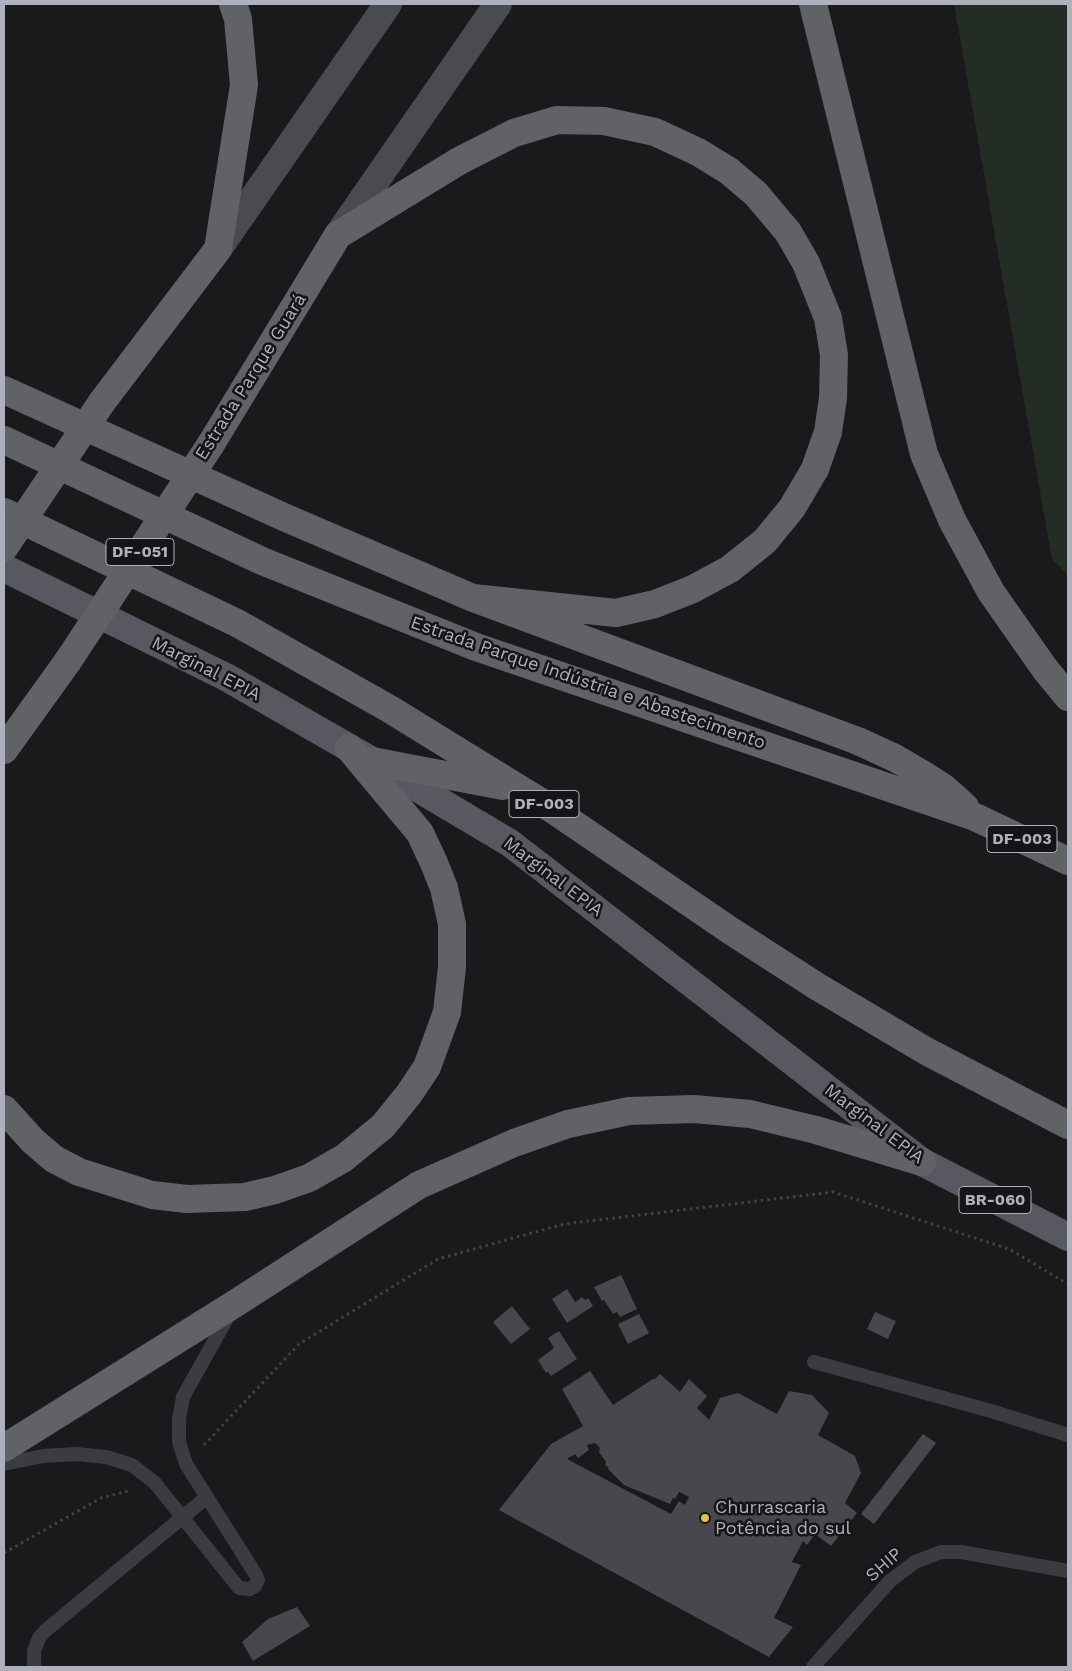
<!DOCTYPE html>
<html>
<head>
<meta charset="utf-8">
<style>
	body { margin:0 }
	#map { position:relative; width:1072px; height:1671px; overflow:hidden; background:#1a1a1c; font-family:"Work Sans",sans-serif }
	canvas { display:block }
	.frame { position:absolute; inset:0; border:5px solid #aeb1bb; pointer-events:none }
</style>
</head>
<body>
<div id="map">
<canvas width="1072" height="1671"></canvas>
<div class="frame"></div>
</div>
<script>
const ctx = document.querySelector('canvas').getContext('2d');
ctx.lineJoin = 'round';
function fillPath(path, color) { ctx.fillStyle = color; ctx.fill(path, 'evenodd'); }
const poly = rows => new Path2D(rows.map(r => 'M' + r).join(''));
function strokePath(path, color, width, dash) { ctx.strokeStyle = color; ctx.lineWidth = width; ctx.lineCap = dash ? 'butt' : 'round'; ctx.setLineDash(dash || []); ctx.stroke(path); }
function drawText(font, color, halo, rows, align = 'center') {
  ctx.font = font + ' "Work Sans",sans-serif'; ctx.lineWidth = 5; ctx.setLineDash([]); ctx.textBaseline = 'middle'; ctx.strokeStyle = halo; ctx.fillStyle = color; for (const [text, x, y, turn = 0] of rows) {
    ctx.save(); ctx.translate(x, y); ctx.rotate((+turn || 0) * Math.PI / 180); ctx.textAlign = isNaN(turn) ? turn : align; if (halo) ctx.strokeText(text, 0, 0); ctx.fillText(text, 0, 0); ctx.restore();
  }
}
const green = poly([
	[954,4,1068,4,1068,575,1052,559]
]);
const building = poly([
	[621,1275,637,1309,620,1317,617,1312,613,1314,604,1300,602,1301,594,1287],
	[567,1289,575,1302,582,1297,585,1300,588,1298,593,1306,567,1323,552,1299],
	[512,1306,530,1329,511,1344,493,1322],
	[875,1312,896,1321,888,1339,867,1329],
	[639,1314,649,1333,628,1344,618,1324],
	[559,1331,577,1359,551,1376,548,1372,546,1373,538,1360,554,1348,548,1338],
	[590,1371,613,1405,653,1379,655,1379,660,1374,680,1392,689,1379,707,1396,697,1408,709,1420,720,1398,738,1393,777,1414,789,1391,812,1395,829,1413,818,1435,855,1456,861,1473,845,1503,857,1513,831,1546,815,1534,807,1545,803,1541,792,1562,801,1565,774,1618,793,1627,769,1657,499,1510,551,1444,583,1426,562,1389],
	[595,1443,600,1448,599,1452,606,1462,605,1465,609,1468,608,1469,624,1485,670,1504,673,1498,675,1499,679,1492,689,1497,685,1505,679,1501,671,1514,567,1459,575,1454,578,1458,589,1450,587,1445],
	[923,1434,936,1443,874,1524,861,1514],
	[297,1607,310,1626,253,1661,242,1642,268,1619]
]);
const path = poly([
	[204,1445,299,1344,438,1259,564,1224,833,1192,1009,1249,1068,1284],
	[4,1553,101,1498,128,1491]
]);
const service = poly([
	[814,1362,991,1411,1068,1435],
	[4,1464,43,1456,76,1454,106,1457,132,1465,155,1483,239,1588,250,1589,255,1586,258,1580,256,1575,186,1464,179,1442,179,1419,183,1397,230,1313],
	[34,1667,34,1651,39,1638,45,1631,207,1497],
	[813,1667,890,1581,915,1562,941,1552,961,1552,1068,1571]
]);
const secondary = poly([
	[338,235,498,4],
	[218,249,388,4]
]);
const primary = poly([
	[4,568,226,677,372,761,510,843,922,1162,1068,1237]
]);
const trunk = poly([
	[813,4,924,454,952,520,991,592,1045,669,1068,697],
	[4,390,286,518,473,598,858,741,895,758,924,775,944,788,965,807],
	[102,402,218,249,244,85,238,19,233,4],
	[4,440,262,561,476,647,975,817,1068,861],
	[211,444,338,235,459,161,514,133,557,120,604,121,655,132,698,152,729,171,756,194,788,232,806,263,828,318,834,355,833,398,828,432,815,469,792,508,765,541,730,569,693,589,655,604,616,613,473,598],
	[4,512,237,623,388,708,552,809,731,931,818,987,926,1051,1068,1125],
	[4,750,68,661],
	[372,761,503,786],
	[4,1109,33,1141,54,1159,79,1172,152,1195,187,1199,245,1197,275,1190,309,1178,344,1158,383,1126,409,1094,427,1067,447,1012,452,967,452,924,444,888,434,863,420,833,349,748],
	[4,1448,236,1303,419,1185,514,1143,568,1124,629,1111,694,1109,750,1114,816,1130,922,1162]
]);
const trunkBridge = poly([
	[4,548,102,402],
	[68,661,211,444]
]);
const markers = [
	[705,1518,5,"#e6bd48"]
];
const shields = [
	[140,552,68],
	[544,804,70],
	[1022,839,70],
	[995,1200,72]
];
const shieldNames = [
	["DF-051",140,552],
	["DF-003",544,804],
	["DF-003",1022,839],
	["BR-060",995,1200]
];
const streetNames = [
	["Estrada Parque Guará",251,377,-58],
	["Marginal EPIA",206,669,27],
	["Estrada Parque Indústria e Abastecimento",588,683,19],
	["Marginal EPIA",553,877,37],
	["Marginal EPIA",874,1124,37],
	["SHIP",884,1565,-41]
];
const poiNames = [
	["Churrascaria",715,1508],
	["Potência do sul",715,1529]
];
fillPath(green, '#242c26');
fillPath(building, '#47474c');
strokePath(path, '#414348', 3, [2.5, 4]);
strokePath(service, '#3b3c41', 14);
strokePath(secondary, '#494b51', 28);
strokePath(primary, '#585960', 28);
strokePath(trunk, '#606268', 28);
strokePath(trunkBridge, '#606268', 28);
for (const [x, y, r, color] of markers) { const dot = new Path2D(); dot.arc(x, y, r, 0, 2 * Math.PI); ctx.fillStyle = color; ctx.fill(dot); strokePath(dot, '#151517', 2); }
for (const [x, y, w] of shields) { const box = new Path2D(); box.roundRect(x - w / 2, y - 13.5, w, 27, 4); ctx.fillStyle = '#151517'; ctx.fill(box); strokePath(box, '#aeb1bb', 1); }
drawText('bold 16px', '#aeb1bb', null, shieldNames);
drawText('18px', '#aeb1bb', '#151517', streetNames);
drawText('18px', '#aeb1bb', '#151517', poiNames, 'left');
</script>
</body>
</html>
